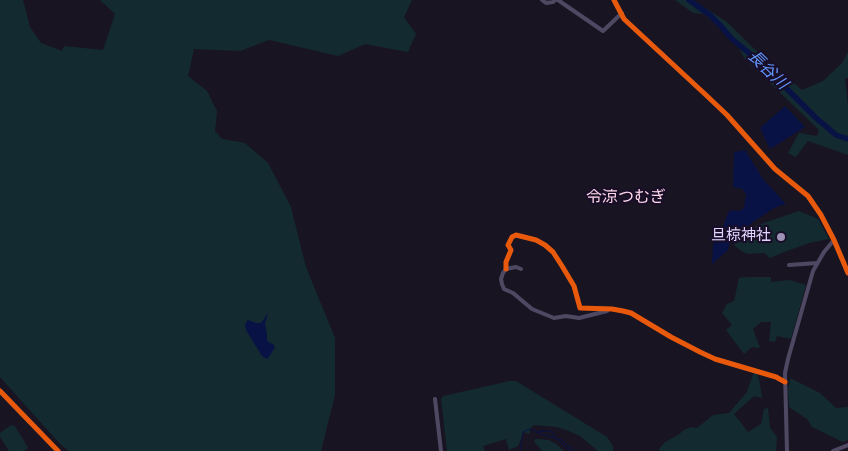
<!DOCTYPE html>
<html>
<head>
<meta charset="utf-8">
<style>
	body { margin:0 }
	canvas { display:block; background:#191422 }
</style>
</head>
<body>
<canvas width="848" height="451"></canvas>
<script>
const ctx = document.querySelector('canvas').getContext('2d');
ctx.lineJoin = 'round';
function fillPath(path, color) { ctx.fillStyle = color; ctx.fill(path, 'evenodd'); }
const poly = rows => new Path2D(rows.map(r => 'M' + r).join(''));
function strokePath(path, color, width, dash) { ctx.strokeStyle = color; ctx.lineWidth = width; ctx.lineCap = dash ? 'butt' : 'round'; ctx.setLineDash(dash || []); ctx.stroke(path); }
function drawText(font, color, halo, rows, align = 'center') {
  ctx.font = font + ' "Source Sans 3","Noto Sans JP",sans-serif'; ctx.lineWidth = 4.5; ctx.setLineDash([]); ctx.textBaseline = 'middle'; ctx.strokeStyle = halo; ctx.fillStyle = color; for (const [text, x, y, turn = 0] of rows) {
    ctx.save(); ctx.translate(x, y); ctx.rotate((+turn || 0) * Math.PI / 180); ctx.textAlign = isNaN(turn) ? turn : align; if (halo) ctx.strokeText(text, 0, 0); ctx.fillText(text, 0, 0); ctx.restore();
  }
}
const green = poly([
	[0,0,23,0,30,27,41,43,62,51,64,46,103,50,115,14,100,0,412,0,404,17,416,34,408,52,365,44,338,56,269,40,240,51,194,49,188,76,207,91,217,111,215,131,222,139,245,143,268,163,291,207,306,267,335,338,335,395,321,451,69,451,60,444,0,377],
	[675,0,693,0,727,22,750,45,802,90,823,81,842,63,848,52,848,78,845,78,848,106,848,155,808,141,796,157,788,153,799,133,817,136,819,130,744,58,738,46,718,26,704,14,693,13],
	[799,211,818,219,829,239,809,243,784,252,770,258,764,253,747,254,740,250,734,245,736,240,758,225],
	[748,277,771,277,771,282,790,280,806,285,791,339,777,336,775,342,769,341,771,322,761,322,753,329,760,348,752,347,744,354,726,330,732,325,722,313,727,304,734,301,739,278],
	[754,371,757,373,760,384,762,398,754,396,734,414,748,432,761,424,764,409,768,408,770,428,777,437,776,451,660,451,659,449,665,442,678,435,684,430,691,427,697,428,713,415,729,413,747,392],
	[790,378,820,393,836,408,848,407,848,440,843,442,812,427,807,419,789,407,788,391],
	[510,381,516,381,607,437,613,446,613,451,598,451,580,436,566,430,557,427,535,425,531,427,529,434,524,432,518,446,509,450,506,439,483,446,485,451,447,451,441,399,443,396],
	[11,425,15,426,27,446,28,448,24,451,9,451,0,437,0,433],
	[537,439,549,440,556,444,564,451,542,451,535,443,534,440]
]);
const water = poly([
	[785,106,805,127,770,149,760,128],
	[745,150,763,179,786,204,774,208,731,237,728,250,712,264,713,244,724,224,728,213,731,210,739,211,744,208,746,194,742,189,733,187,734,152],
	[268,313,265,324,267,334,267,339,268,342,273,344,275,347,269,357,267,359,262,356,246,330,245,324,248,320,256,323,261,323]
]);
const stream = poly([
	[538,432,544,431,553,432,555,438],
	[559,439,562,440,565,444,572,448,574,451],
	[520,451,523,432,530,429,544,435,552,437,558,439,564,446,571,451]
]);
const river = poly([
	[689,0,710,15,720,25,732,39,760,62,815,117,836,135,848,139]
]);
const minor = poly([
	[542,0,546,3,553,2,555,0],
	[558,0,603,31,622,13],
	[614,0,624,19,707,96,727,115,775,169,808,196,821,215,834,240,848,273],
	[789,265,817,263],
	[506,269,506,262,511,250,508,245,512,237,516,235,536,240,545,245,553,252,562,266,574,286,580,308,612,309,623,311,631,313,671,337,700,352,715,359,776,377,785,382],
	[521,269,516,267,506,269,503,273,501,279,502,284,504,289,513,293,532,309,554,318,566,316,579,318,607,311],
	[0,391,58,451],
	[435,399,441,451],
	[787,451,785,373,788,359,813,271,824,252,834,240],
	[833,451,848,445]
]);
const cycleway = poly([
	[614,0,624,19,707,96,727,115,775,169,808,196,821,215,834,240,848,273],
	[506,269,506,262,511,250,508,245,512,237,516,235,536,240,545,245,553,252,562,266,574,286,580,308,612,309,623,311,631,313,671,337,700,352,715,359,776,377,785,382],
	[0,391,58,451]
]);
const markers = [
	[781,237,5,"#9c91b2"]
];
const poiNames = [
	["旦椋神社",771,237]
];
const waterNames = [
	["長谷川",767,71,44]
];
const neighbourhoodNames = [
	["令涼つむぎ",626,198]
];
fillPath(green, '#122a30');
fillPath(water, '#091245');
strokePath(stream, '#091245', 1);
strokePath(river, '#091245', 5.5);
strokePath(minor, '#4f4863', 4);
strokePath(cycleway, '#e8590c', 5);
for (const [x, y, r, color] of markers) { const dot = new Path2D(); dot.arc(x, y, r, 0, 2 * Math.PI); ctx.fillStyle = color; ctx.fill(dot); strokePath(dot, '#180e28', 2); }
drawText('15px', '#e2d5ff', '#180e28', poiNames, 'right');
drawText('italic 16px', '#6399ff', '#180e28', waterNames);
drawText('16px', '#ffd7e9', '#180e28', neighbourhoodNames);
</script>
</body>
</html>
